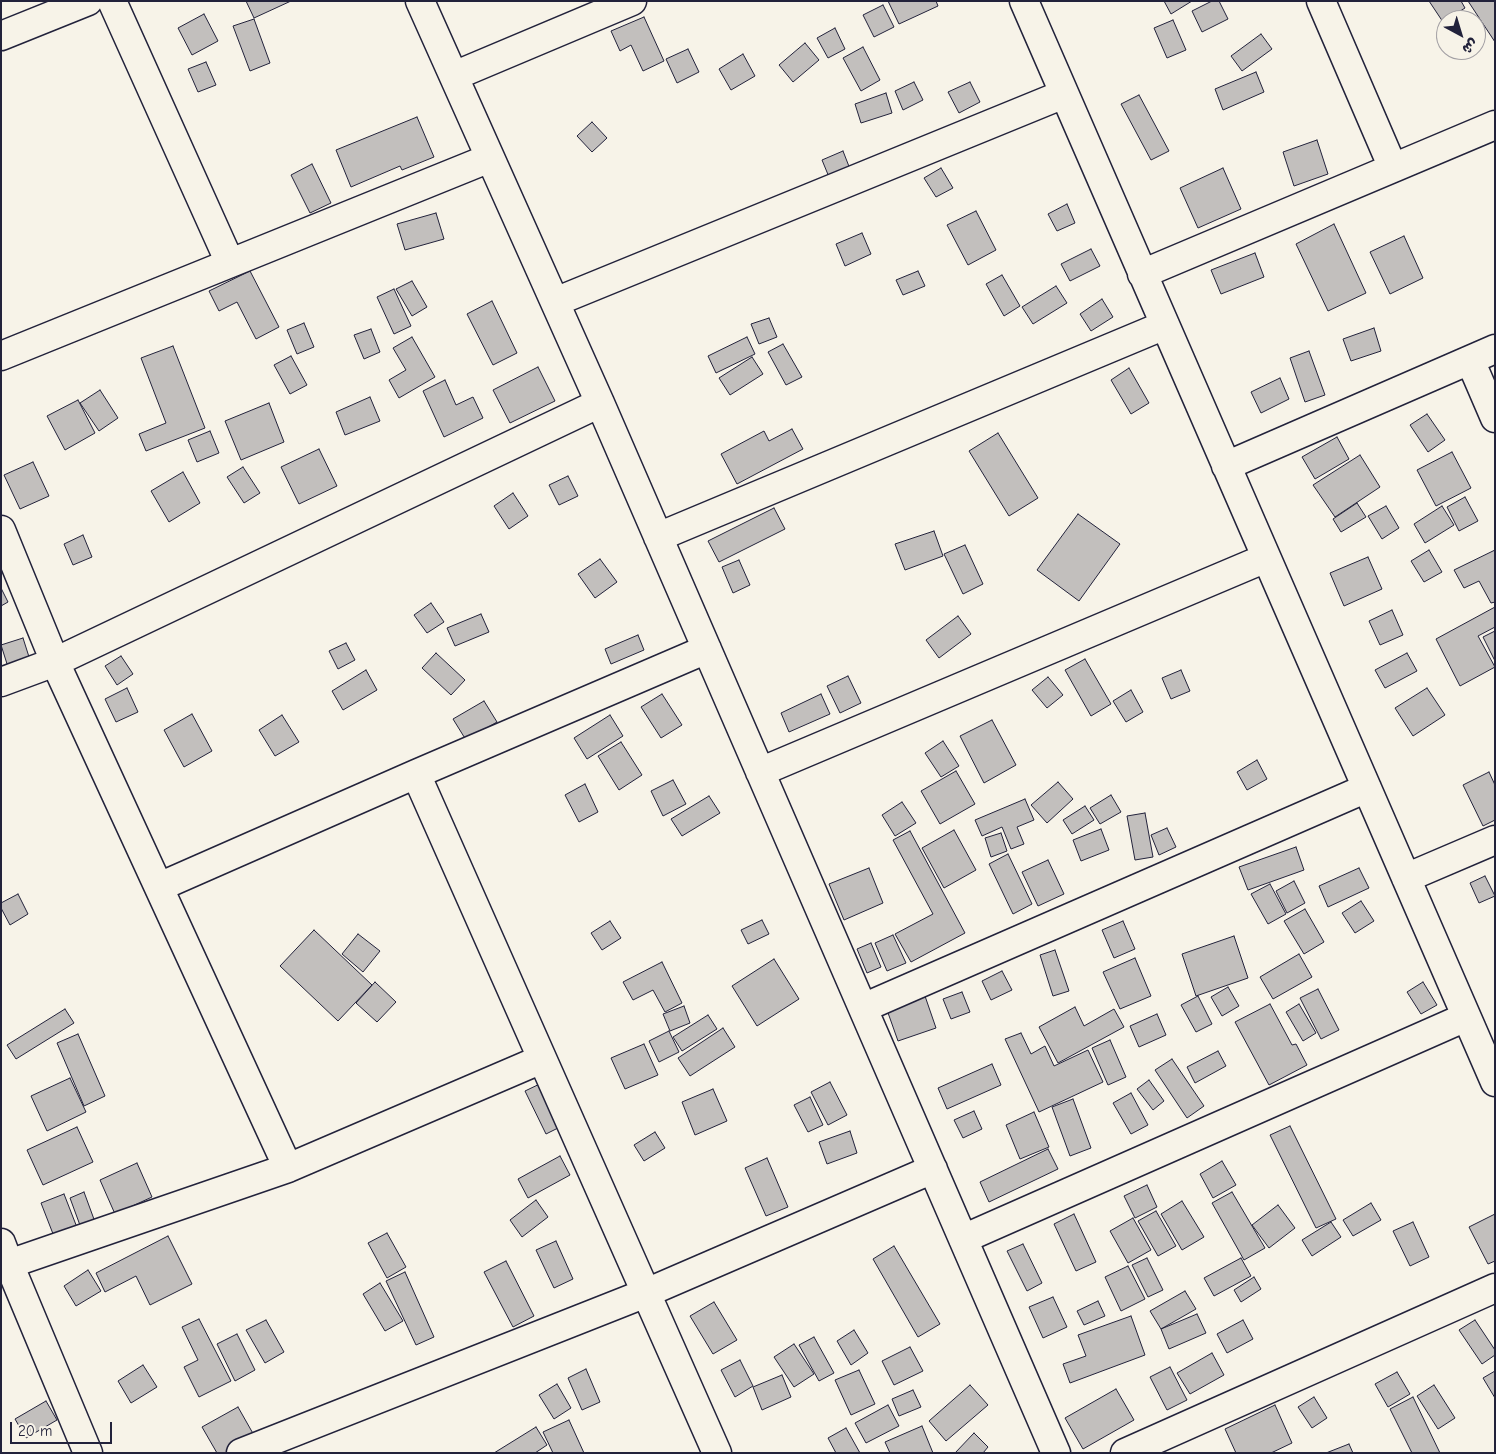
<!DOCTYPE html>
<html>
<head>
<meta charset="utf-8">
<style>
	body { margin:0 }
	#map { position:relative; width:1496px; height:1454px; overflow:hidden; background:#f7f3e8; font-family:"Comic Neue","Playpen Sans Arabic",sans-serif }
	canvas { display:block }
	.frame { position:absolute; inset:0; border:2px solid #22223b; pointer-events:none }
	.north { position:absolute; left:1436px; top:10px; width:50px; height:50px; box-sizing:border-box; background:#f7f3e8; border:1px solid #a29fa3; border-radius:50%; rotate:141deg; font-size:14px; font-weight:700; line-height:20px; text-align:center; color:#22223b }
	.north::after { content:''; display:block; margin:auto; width:18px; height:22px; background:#22223b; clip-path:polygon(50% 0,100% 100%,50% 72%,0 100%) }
	.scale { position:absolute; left:10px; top:1422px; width:102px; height:22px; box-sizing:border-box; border:2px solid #22223b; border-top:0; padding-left:6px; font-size:15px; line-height:18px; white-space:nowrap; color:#22223b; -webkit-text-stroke:4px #f7f3e8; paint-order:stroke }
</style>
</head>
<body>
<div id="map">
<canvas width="1496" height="1454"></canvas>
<div class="frame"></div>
<div class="north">ش</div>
<div class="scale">20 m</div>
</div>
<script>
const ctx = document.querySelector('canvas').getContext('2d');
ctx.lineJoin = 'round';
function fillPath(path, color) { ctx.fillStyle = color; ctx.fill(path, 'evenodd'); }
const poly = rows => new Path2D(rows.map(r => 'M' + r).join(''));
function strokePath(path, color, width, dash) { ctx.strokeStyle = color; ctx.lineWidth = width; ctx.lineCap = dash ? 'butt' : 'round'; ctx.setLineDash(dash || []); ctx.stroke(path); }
const building = poly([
	[246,1,291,1,254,18,246,1],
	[888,1,936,1,938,6,899,24,888,1],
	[1164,1,1192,1,1171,14,1164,1],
	[1212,1,1219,1,1228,19,1202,32,1192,11,1212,1],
	[1429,1,1461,1,1465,8,1443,22,1429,1],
	[1468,1,1495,1,1495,42,1468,1],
	[883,5,894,27,874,37,863,15,883,5],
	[204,14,218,41,192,55,178,28,204,14],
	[644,17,664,61,643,71,631,45,620,51,611,31,644,17],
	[254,19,270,63,250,71,233,26,254,19],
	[1173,20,1186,50,1167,58,1154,28,1173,20],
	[835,28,845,49,828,58,817,38,835,28],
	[1261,34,1272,49,1242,71,1231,56,1261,34],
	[805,43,819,60,793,82,779,65,805,43],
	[863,47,880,80,861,91,843,58,863,47],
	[688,49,699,72,677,83,666,59,688,49],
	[743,54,755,76,731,90,719,69,743,54],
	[206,62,216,85,198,92,188,69,206,62],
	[1256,72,1264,92,1223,110,1215,89,1256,72],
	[914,82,923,100,903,110,895,91,914,82],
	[970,82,980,102,959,113,948,92,970,82],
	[886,93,892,113,861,123,855,104,886,93],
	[1139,95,1169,151,1151,160,1121,104,1139,95],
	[417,117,434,157,402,170,400,166,351,187,336,150,417,117],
	[592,122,607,138,592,152,577,136,592,122],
	[1317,140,1328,174,1294,186,1283,152,1317,140],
	[843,151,850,169,829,177,822,160,843,151],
	[312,164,331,203,310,213,291,175,312,164],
	[941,168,953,188,936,197,924,178,941,168],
	[1223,168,1241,209,1198,228,1180,188,1223,168],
	[1067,204,1075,223,1057,231,1048,214,1067,204],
	[976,211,996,250,968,265,947,225,976,211],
	[436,213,444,239,405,250,397,224,436,213],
	[1334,224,1366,293,1328,311,1296,244,1334,224],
	[862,233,871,254,845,266,836,244,862,233],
	[1404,236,1423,278,1390,294,1370,252,1404,236],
	[1091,249,1100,266,1070,281,1061,264,1091,249],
	[1255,253,1264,277,1221,294,1211,270,1255,253],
	[250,271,279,327,256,339,237,302,219,311,209,291,250,271],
	[918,271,925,286,903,295,896,280,918,271],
	[1002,275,1020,306,1004,316,986,284,1002,275],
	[412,281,427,307,412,316,396,289,412,281],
	[1056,286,1067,303,1033,324,1022,307,1056,286],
	[394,289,411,326,394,334,377,297,394,289],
	[1102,299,1113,317,1091,331,1080,314,1102,299],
	[492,301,517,353,493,365,467,314,492,301],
	[769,318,777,337,759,344,751,324,769,318],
	[304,323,314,347,297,354,287,330,304,323],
	[1374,328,1381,351,1351,361,1343,339,1374,328],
	[371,329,380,352,364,359,354,335,371,329],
	[412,337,435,377,399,398,389,380,406,370,393,348,412,337],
	[747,337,755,354,716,373,708,356,747,337],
	[783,344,802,377,786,385,768,352,783,344],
	[173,346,205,428,146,451,139,434,166,423,141,358,173,346],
	[1309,351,1325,395,1305,402,1290,358,1309,351],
	[291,356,307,385,290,394,274,365,291,356],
	[752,357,763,374,730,395,719,378,752,357],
	[538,367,555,401,510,423,493,390,538,367],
	[1129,368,1149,403,1131,414,1111,380,1129,368],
	[1280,378,1289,399,1261,413,1251,392,1280,378],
	[445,380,456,405,473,397,483,418,444,437,423,391,445,380],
	[100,390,118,418,99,431,80,403,100,390],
	[370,397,380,421,345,435,336,412,370,397],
	[78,400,95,433,65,450,47,416,78,400],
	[269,403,284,442,241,460,225,421,269,403],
	[1427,414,1445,440,1428,452,1410,425,1427,414],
	[792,429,803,449,737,484,721,454,764,431,769,441,792,429],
	[210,431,219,453,197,462,188,440,210,431],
	[998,433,1038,498,1009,516,969,451,998,433],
	[1337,437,1349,459,1315,479,1302,457,1337,437],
	[319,449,337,486,299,504,281,467,319,449],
	[1452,452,1471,488,1436,506,1417,470,1452,452],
	[1360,455,1380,487,1335,517,1313,485,1360,455],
	[33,462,49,496,20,509,4,475,33,462],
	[243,467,260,493,244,503,227,477,243,467],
	[183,472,200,503,169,522,151,491,183,472],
	[568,476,578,496,559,505,549,485,568,476],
	[513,493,528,516,509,529,494,506,513,493],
	[1465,497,1478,521,1459,531,1447,507,1465,497],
	[1357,503,1366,517,1341,532,1333,519,1357,503],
	[1386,506,1399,528,1382,539,1368,516,1386,506],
	[1442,506,1454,525,1425,543,1414,524,1442,506],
	[774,508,785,529,719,562,708,541,774,508],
	[1078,514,1120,544,1079,601,1037,570,1078,514],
	[934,531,943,556,905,570,895,544,934,531],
	[83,535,92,557,73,565,64,544,83,535],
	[965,545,983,584,963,594,944,554,965,545],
	[1429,550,1442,572,1424,582,1411,561,1429,550],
	[1495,550,1495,602,1491,603,1479,581,1464,588,1454,570,1495,550],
	[1368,557,1382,589,1344,606,1330,573,1368,557],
	[600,559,617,582,595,598,578,574,600,559],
	[739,560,750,585,733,593,722,567,739,560],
	[1,588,8,602,1,606,1,588],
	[431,603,444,622,427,633,414,615,431,603],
	[1495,607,1495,627,1478,636,1495,667,1460,686,1436,639,1495,607],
	[1392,610,1403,635,1380,645,1369,621,1392,610],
	[481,614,489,632,455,646,447,628,481,614],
	[958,616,971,634,939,658,926,640,958,616],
	[1495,631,1495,661,1483,637,1495,631],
	[638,635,644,650,611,664,605,649,638,635],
	[23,638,30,660,8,667,1,645,23,638],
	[346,643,355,660,338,669,329,651,346,643],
	[436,653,465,680,451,695,422,668,436,653],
	[1407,653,1417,671,1385,688,1375,670,1407,653],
	[121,656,133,674,117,685,105,666,121,656],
	[1085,659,1111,704,1091,716,1065,670,1085,659],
	[366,670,377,690,343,710,332,691,366,670],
	[1181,670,1190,691,1171,699,1162,678,1181,670],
	[848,676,861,703,840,713,827,686,848,676],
	[1048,677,1063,695,1047,708,1032,690,1048,677],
	[127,688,138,712,116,722,105,699,127,688],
	[1427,688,1445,715,1413,736,1395,708,1427,688],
	[1131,690,1143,712,1126,722,1113,701,1131,690],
	[662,694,682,725,661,738,641,707,662,694],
	[821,694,830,714,789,732,781,713,821,694],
	[484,701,497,722,466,740,453,719,484,701],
	[192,714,212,751,184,767,164,730,192,714],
	[282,715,299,742,275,756,259,730,282,715],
	[610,715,623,736,587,759,574,738,610,715],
	[992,720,1016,765,984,783,960,736,992,720],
	[943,741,959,766,941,777,925,753,943,741],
	[621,742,642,775,619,790,598,756,621,742],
	[1257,760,1267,779,1247,790,1237,772,1257,760],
	[956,771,975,804,940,824,921,791,956,771],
	[1489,772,1495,785,1495,820,1483,826,1463,785,1489,772],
	[673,780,686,804,663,816,651,791,673,780],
	[1058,782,1073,799,1047,823,1031,805,1058,782],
	[585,784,598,812,579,822,565,795,585,784],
	[1111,795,1121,812,1100,824,1090,808,1111,795],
	[709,796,720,813,682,836,671,819,709,796],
	[1025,799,1034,820,1017,827,1024,844,1011,849,1002,827,982,836,975,820,1025,799],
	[902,802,916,823,895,836,882,815,902,802],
	[1085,806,1094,820,1072,834,1063,820,1085,806],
	[1145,813,1153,857,1135,860,1127,816,1145,813],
	[1167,828,1176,847,1159,855,1151,835,1167,828],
	[1101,829,1109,850,1081,861,1073,840,1101,829],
	[954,830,976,870,944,888,922,848,954,830],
	[910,831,965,933,911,962,895,934,933,914,893,840,910,831],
	[1001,833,1007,851,991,857,985,838,1001,833],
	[1296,847,1304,870,1248,890,1239,867,1296,847],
	[1008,854,1032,904,1013,914,989,864,1008,854],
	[1048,860,1064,894,1038,906,1022,872,1048,860],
	[869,868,883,903,844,920,829,884,869,868],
	[1359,868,1369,888,1328,907,1319,886,1359,868],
	[1485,876,1495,896,1479,903,1470,883,1485,876],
	[1294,881,1305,903,1287,913,1276,891,1294,881],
	[1270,884,1286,914,1268,924,1251,894,1270,884],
	[18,894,28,914,10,925,1,908,1,903,18,894],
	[1361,901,1374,921,1355,933,1342,913,1361,901],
	[1305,909,1324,942,1304,954,1284,921,1305,909],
	[762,920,769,934,748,944,741,930,762,920],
	[610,921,621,938,602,950,591,933,610,921],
	[1123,921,1135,949,1114,958,1102,930,1123,921],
	[314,930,372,985,338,1021,280,966,314,930],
	[358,934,380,951,363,972,342,954,358,934],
	[893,935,906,963,887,971,875,943,893,935],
	[1234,936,1248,978,1196,996,1182,954,1234,936],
	[871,943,881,967,867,973,857,949,871,943],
	[1055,950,1069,991,1053,996,1040,955,1055,950],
	[1299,954,1312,977,1273,999,1260,977,1299,954],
	[1135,958,1151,996,1120,1009,1103,972,1135,958],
	[774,959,799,999,757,1026,732,986,774,959],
	[662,962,682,1003,665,1012,653,990,633,1000,623,982,662,962],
	[1002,971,1012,990,991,1000,982,981,1002,971],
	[375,982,396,1002,377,1022,356,1003,375,982],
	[1423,982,1437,1005,1421,1014,1407,992,1423,982],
	[1228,987,1239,1006,1222,1016,1211,997,1228,987],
	[1318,989,1339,1030,1321,1039,1300,998,1318,989],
	[962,992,970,1012,951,1019,943,999,962,992],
	[925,996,936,1028,898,1041,887,1010,925,996],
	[1198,996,1212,1024,1196,1032,1181,1005,1198,996],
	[1270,1004,1292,1045,1296,1044,1307,1065,1269,1085,1235,1022,1270,1004],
	[1299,1004,1316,1033,1303,1041,1286,1012,1299,1004],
	[684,1006,690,1023,670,1031,663,1014,684,1006],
	[1075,1007,1084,1026,1114,1009,1124,1027,1058,1063,1039,1027,1075,1007],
	[65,1009,74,1023,16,1059,7,1045,65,1009],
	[1157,1014,1166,1035,1139,1047,1130,1026,1157,1014],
	[708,1015,717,1029,682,1051,673,1037,708,1015],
	[723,1028,735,1047,690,1076,678,1058,723,1028],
	[669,1031,679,1052,659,1062,649,1041,669,1031],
	[1021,1033,1031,1054,1045,1046,1054,1066,1088,1050,1103,1082,1039,1112,1005,1039,1021,1033],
	[78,1034,105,1096,84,1106,57,1043,78,1034],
	[1110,1040,1126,1077,1108,1085,1092,1048,1110,1040],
	[644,1044,658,1075,625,1089,611,1058,644,1044],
	[1218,1051,1226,1066,1195,1083,1187,1067,1218,1051],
	[1172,1059,1204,1106,1187,1118,1155,1070,1172,1059],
	[992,1064,1001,1085,947,1109,938,1088,992,1064],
	[70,1078,86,1112,47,1131,31,1096,70,1078],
	[1149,1080,1164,1101,1153,1110,1137,1089,1149,1080],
	[546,1081,566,1124,546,1134,525,1091,546,1081],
	[830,1082,847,1115,828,1125,811,1092,830,1082],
	[713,1089,727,1121,695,1135,682,1102,713,1089],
	[1131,1093,1148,1125,1131,1134,1113,1103,1131,1093],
	[810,1097,823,1125,808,1132,794,1105,810,1097],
	[1073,1099,1091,1148,1070,1156,1052,1107,1073,1099],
	[974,1111,982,1129,963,1138,954,1120,974,1111],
	[1034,1112,1049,1147,1020,1159,1006,1125,1034,1112],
	[1290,1126,1336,1219,1316,1228,1270,1135,1290,1126],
	[77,1127,93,1162,43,1185,27,1150,77,1127],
	[850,1131,857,1153,827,1164,819,1142,850,1131],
	[655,1132,665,1148,644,1161,634,1145,655,1132],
	[1048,1149,1058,1169,989,1202,980,1182,1048,1149],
	[560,1156,570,1175,528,1198,518,1179,560,1156],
	[767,1158,788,1207,766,1216,745,1168,767,1158],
	[1222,1161,1236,1185,1213,1198,1200,1174,1222,1161],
	[137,1163,152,1197,115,1214,100,1180,137,1163],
	[1147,1185,1157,1207,1135,1218,1124,1196,1147,1185],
	[84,1192,95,1222,81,1228,70,1198,84,1192],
	[1232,1192,1265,1248,1244,1260,1212,1203,1232,1192],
	[64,1194,78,1230,55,1239,41,1203,64,1194],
	[536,1200,548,1217,522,1237,510,1220,536,1200],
	[1182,1201,1204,1237,1182,1250,1161,1214,1182,1201],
	[1371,1203,1381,1220,1353,1236,1343,1220,1371,1203],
	[1278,1205,1295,1228,1269,1248,1252,1225,1278,1205],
	[1156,1211,1176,1246,1158,1256,1138,1221,1156,1211],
	[1074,1214,1096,1262,1076,1271,1054,1224,1074,1214],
	[1495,1214,1495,1261,1488,1264,1469,1227,1495,1214],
	[1133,1218,1151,1250,1128,1263,1110,1231,1133,1218],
	[1331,1222,1341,1237,1312,1256,1302,1240,1331,1222],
	[1413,1222,1429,1257,1410,1266,1393,1231,1413,1222],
	[387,1233,406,1267,387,1278,368,1243,387,1233],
	[168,1236,192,1284,150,1305,136,1276,105,1292,96,1273,168,1236],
	[556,1241,573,1279,554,1288,536,1250,556,1241],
	[1023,1244,1042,1283,1027,1291,1007,1251,1023,1244],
	[894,1246,940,1324,918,1337,873,1259,894,1246],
	[1147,1258,1163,1290,1148,1297,1132,1265,1147,1258],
	[1241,1258,1251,1276,1214,1296,1204,1278,1241,1258],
	[506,1261,534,1316,513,1327,484,1272,506,1261],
	[1128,1266,1145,1299,1121,1311,1105,1277,1128,1266],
	[88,1270,101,1291,76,1306,64,1286,88,1270],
	[405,1272,434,1337,416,1345,386,1281,405,1272],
	[1254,1277,1261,1289,1241,1302,1234,1290,1254,1277],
	[380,1283,403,1321,385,1331,363,1294,380,1283],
	[1185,1291,1196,1309,1161,1329,1150,1311,1185,1291],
	[1053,1297,1067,1327,1043,1338,1029,1307,1053,1297],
	[1098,1301,1105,1316,1084,1325,1077,1311,1098,1301],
	[714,1302,737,1340,713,1354,690,1316,714,1302],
	[1197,1314,1206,1333,1169,1349,1161,1329,1197,1314],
	[1131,1316,1145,1355,1070,1383,1063,1364,1086,1356,1078,1335,1131,1316],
	[199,1319,231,1381,199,1397,184,1367,198,1360,182,1327,199,1319],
	[266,1320,284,1352,265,1363,246,1330,266,1320],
	[1243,1320,1253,1339,1227,1353,1217,1334,1243,1320],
	[1475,1320,1495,1350,1495,1355,1482,1364,1459,1330,1475,1320],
	[854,1330,868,1353,851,1365,837,1341,854,1330],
	[237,1334,255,1370,235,1381,217,1344,237,1334],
	[814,1337,834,1373,819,1381,799,1345,814,1337],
	[794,1344,814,1374,794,1387,774,1357,794,1344],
	[910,1347,923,1371,894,1385,882,1361,910,1347],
	[1212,1353,1224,1375,1190,1394,1177,1373,1212,1353],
	[740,1360,753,1386,735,1397,721,1370,740,1360],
	[143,1365,157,1387,131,1403,118,1381,143,1365],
	[1170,1367,1187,1400,1167,1410,1150,1377,1170,1367],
	[586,1369,600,1402,582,1410,568,1378,586,1369],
	[859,1370,875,1404,851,1415,835,1380,859,1370],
	[1495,1371,1495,1398,1483,1378,1495,1371],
	[1397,1372,1410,1394,1388,1407,1375,1384,1397,1372],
	[782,1375,791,1397,762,1410,753,1387,782,1375],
	[557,1384,571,1408,554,1419,539,1395,557,1384],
	[970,1385,988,1405,946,1441,929,1421,970,1385],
	[1434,1385,1455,1418,1438,1429,1417,1396,1434,1385],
	[1116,1389,1134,1420,1083,1449,1065,1418,1116,1389],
	[913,1390,921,1407,899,1416,892,1399,913,1390],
	[1314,1397,1327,1418,1312,1428,1298,1407,1314,1397],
	[1413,1397,1440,1453,1412,1453,1390,1409,1413,1397],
	[46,1401,57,1420,26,1438,15,1419,46,1401],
	[888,1405,899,1426,866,1443,855,1423,888,1405],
	[1275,1405,1292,1443,1271,1453,1236,1453,1225,1429,1275,1405],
	[238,1407,255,1437,228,1453,217,1453,202,1427,238,1407],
	[569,1420,584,1453,553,1453,543,1432,569,1420],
	[922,1426,933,1453,890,1453,885,1442,922,1426],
	[536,1427,547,1445,535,1453,494,1453,536,1427],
	[846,1428,860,1453,836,1453,828,1438,846,1428],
	[974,1433,988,1447,983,1453,955,1453,974,1433],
	[1349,1444,1353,1453,1326,1453,1349,1444]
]);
const minor = poly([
	[112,1,230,263],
	[420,1,600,403,1056,1453],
	[1024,1,1495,1082],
	[1321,1,1393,168],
	[1,36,88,1],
	[454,76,632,1],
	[1142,274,1495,125],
	[555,302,1064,94],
	[1,356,490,158],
	[1470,360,1495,418],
	[1226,466,1495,349],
	[1,530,55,662,288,1168],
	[658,537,1165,325],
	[1,682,55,662,600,403],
	[760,772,1266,558],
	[416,774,717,1453],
	[1406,878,1495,840],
	[159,887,416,774,707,649],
	[863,1008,1367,788],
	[963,1239,1466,1017],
	[1,1268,9,1264,288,1168,542,1059],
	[241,1453,646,1293,933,1169],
	[1125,1453,1495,1288]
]);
const tertiary = poly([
	[1,1243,9,1264,88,1453]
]);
fillPath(building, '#c2bfbd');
strokePath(building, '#22223b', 1);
strokePath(minor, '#22223b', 31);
strokePath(tertiary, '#22223b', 31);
strokePath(minor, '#f7f3e8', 28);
strokePath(tertiary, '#f7f3e8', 28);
</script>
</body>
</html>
